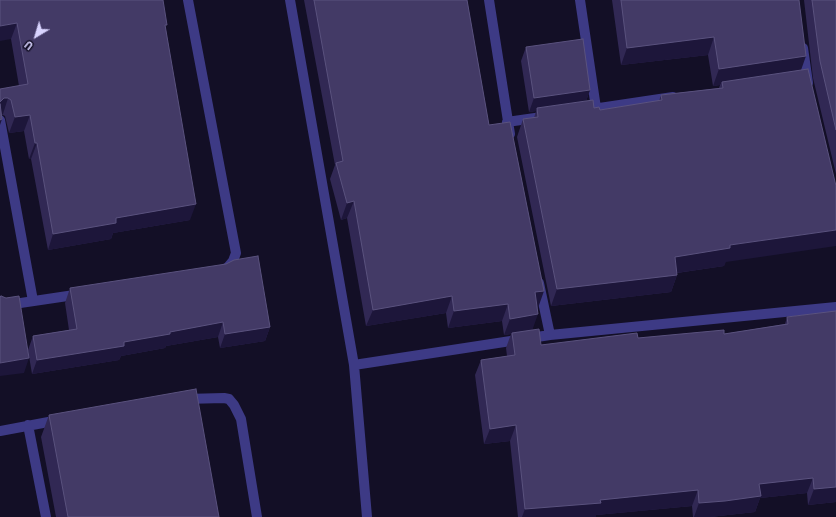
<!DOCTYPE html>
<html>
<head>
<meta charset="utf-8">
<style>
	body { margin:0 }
	#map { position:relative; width:836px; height:517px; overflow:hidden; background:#130f26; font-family:Barlow,sans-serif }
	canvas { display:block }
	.north { position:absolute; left:16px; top:16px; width:40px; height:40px; -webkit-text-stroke:3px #130f26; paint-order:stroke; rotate:218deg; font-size:11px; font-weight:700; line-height:16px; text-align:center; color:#d9d4ff }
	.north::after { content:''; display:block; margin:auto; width:14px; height:18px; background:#d9d4ff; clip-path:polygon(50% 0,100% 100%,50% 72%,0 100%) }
</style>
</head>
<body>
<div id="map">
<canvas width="836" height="517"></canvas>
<div class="north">U</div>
</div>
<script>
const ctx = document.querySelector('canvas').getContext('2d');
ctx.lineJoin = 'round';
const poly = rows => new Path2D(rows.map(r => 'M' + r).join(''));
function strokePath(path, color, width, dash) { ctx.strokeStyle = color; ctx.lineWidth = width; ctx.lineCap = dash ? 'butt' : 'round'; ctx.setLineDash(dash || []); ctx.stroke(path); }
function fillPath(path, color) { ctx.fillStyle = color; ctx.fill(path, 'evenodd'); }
const minor = poly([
	[188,0,236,253,233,261,228,267,225,269],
	[290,0,354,365,367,517],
	[489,0,510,134],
	[580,0,596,108],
	[803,48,808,83],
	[586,110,673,97],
	[0,120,33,301],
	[507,122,535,118],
	[539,283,550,335],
	[0,306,81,294],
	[354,365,550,335,836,307],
	[185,399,224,398,229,399,234,405,241,419,257,517],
	[28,425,46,517],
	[0,431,59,420]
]);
const wall = poly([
	[0,0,166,30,190,220,113,233,111,239,48,250,31,159,29,159,24,131,9,133,5,116,1,114,0,89,19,86,11,39],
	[304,0,467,0,489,125,538,308,537,308,532,330,541,345,638,338,724,334,785,324,787,317,836,502,808,505,807,493,760,498,755,512,710,517,693,517,692,506,596,515,596,517,518,517,510,441,484,444,475,375,481,360,507,356,506,348,511,334,504,335,502,321,448,328,446,313,366,326,347,218,341,220,330,179,335,165],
	[612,0,799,0,724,266,677,273,677,275,671,292,551,306,517,137,523,119,534,118,536,111,529,112,521,61,526,47,590,90,586,101,594,108,600,110,659,101,661,95,719,88,720,85,713,86,708,55,621,65],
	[804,0,836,0,836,174,813,78],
	[70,288,270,327,265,341,220,348,218,337,166,346,165,348,121,356,119,360,32,374,28,350,33,336,69,330,65,303],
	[49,415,219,517,56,517,41,437]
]);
const shadedWall = poly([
	[17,23,11,39,0,41,0,26],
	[714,37,708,55,621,65,627,48],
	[806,56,800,73,722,82,720,85,713,86,719,69],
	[590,90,585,104,537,108,536,111,529,112,534,98],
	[4,98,8,98,3,114,0,114,0,102],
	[30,115,24,131,9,133,15,117],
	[2,119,0,125,0,120],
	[35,143,37,143,31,159,29,159],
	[354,201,347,218,341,220,347,203],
	[196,204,190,220,113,233,111,239,48,250,53,234,116,218],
	[836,230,836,246,726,262,724,266,669,274,675,257,730,245],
	[677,275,671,292,551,306,557,289],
	[544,291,538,308,529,309,535,292],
	[452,296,446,313,366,326,373,310],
	[508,304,502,321,448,328,454,311],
	[538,314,532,331,512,333,511,334,504,335,510,319],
	[223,322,218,337,166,346,165,348,121,356,119,360,32,374,37,360,170,332],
	[270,327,265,341,220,348,225,334],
	[29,358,24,373,0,376,0,363],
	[516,425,510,441,484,444,490,429],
	[813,478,807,493,760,498,755,512,710,517,694,517,699,503,759,484],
	[836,487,836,502,808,505,814,489],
	[698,490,692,506,596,515,596,517,522,517,525,509,600,500]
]);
const building = poly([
	[0,0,163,0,167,25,165,25,196,204,116,218,116,223,53,234,37,143,35,143,30,115,15,117,11,100,8,98,4,98,0,102,0,89,28,84,17,23,0,26,0,0],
	[314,0,467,0,489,125,510,122,544,291,535,292,538,314,510,319,508,304,454,311,452,296,373,310,354,201,347,203,336,163,343,161,314,0],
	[621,0,799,0,806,56,719,69,714,37,627,48,621,0],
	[812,0,836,0,836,130,820,61,812,0],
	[583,39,590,90,534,98,526,47,583,39],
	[808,69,836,186,836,230,730,245,730,248,675,257,677,275,557,289,523,119,538,117,537,108,593,100,594,108,599,107,600,110,662,100,661,95,723,88,722,82,808,69],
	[0,104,2,119,0,120,0,104],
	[258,256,270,327,225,334,223,322,170,332,170,334,124,342,124,346,37,360,33,336,77,329,70,288,226,264,234,260,258,256],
	[1,296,6,298,19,296,29,358,0,363,0,297,1,296],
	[836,311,836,487,814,489,813,478,759,484,761,496,725,501,699,503,698,490,600,500,601,503,525,509,516,425,490,429,481,360,515,355,512,333,539,329,541,345,637,333,638,338,724,330,724,334,788,324,787,317,836,311],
	[196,389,219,517,68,517,49,415,196,389]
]);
strokePath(minor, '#3d3a85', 10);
fillPath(wall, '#312854');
fillPath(shadedWall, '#1d163a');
fillPath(building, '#433a66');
strokePath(building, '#5a527e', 1);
</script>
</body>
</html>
